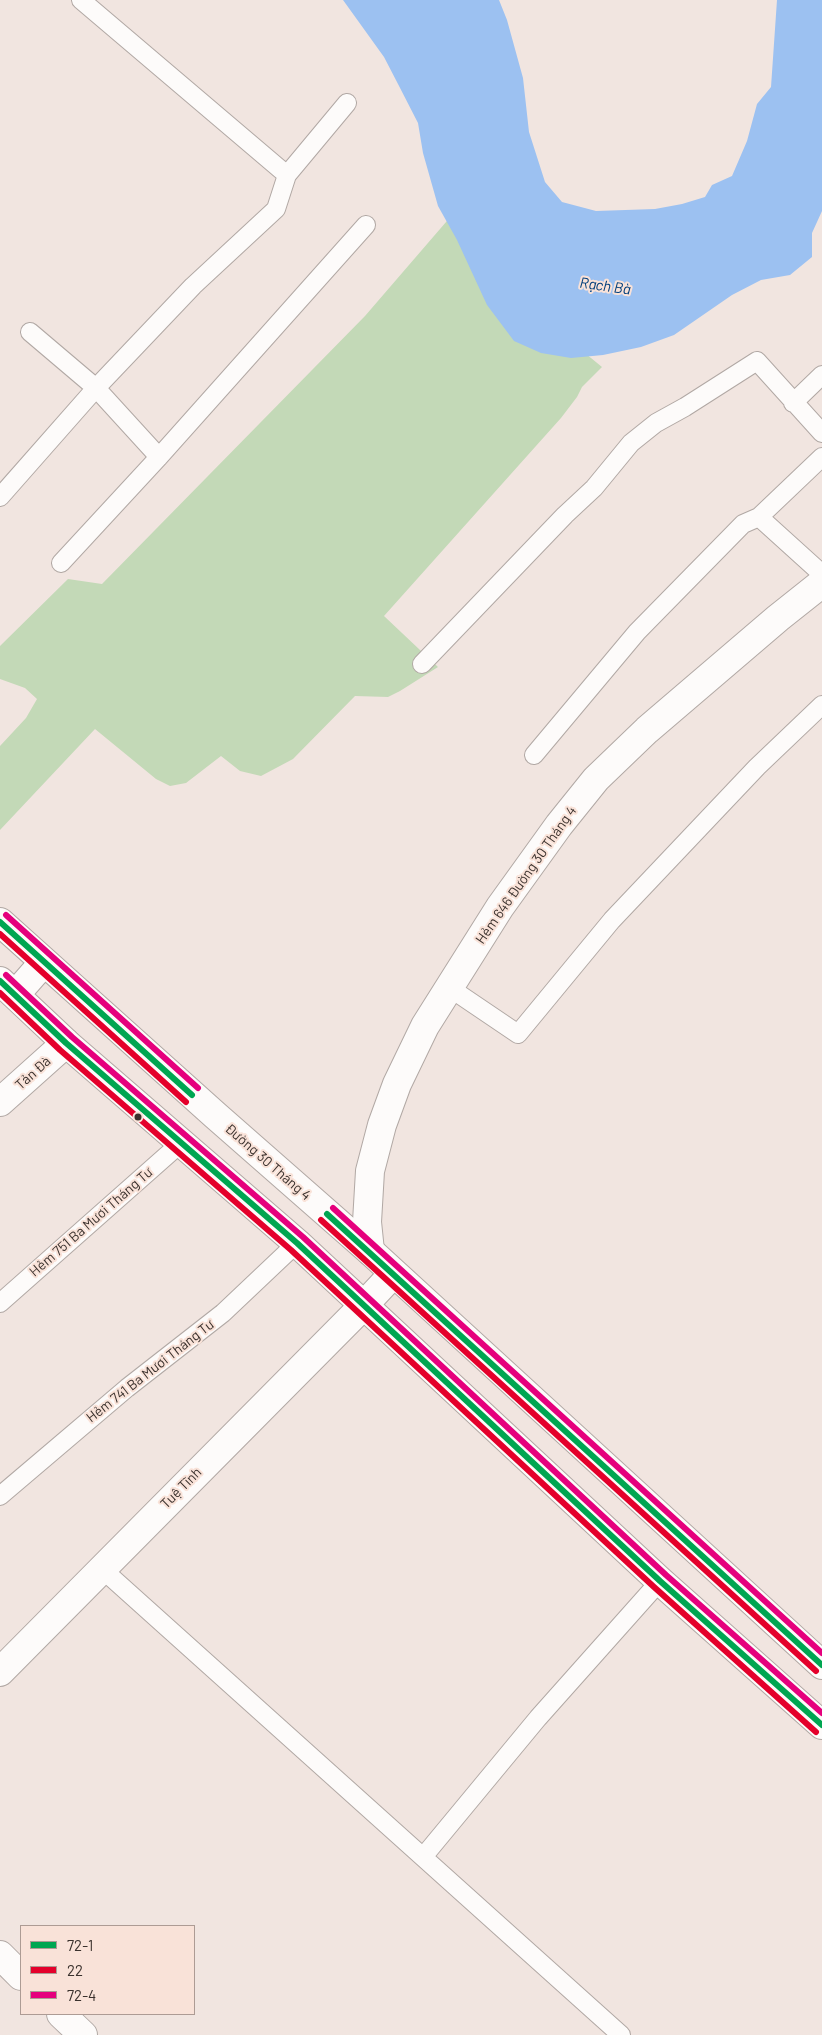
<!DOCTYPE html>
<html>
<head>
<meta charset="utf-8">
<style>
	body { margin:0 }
	#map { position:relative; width:822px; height:2035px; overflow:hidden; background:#f1e5e0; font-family:Barlow,sans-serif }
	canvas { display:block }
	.legend { position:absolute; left:20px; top:1925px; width:175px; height:90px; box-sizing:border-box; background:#f9e2d8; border:1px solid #ad9b94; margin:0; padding:6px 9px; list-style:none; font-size:15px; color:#3a312d }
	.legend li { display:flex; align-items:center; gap:10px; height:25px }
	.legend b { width:25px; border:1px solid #ad9b94 }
</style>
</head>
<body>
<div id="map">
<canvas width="822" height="2035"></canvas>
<ul class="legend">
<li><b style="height:6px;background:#00a651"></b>72-1</li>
<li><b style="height:6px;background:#e4002b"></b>22</li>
<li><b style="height:6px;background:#e5007d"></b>72-4</li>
</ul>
</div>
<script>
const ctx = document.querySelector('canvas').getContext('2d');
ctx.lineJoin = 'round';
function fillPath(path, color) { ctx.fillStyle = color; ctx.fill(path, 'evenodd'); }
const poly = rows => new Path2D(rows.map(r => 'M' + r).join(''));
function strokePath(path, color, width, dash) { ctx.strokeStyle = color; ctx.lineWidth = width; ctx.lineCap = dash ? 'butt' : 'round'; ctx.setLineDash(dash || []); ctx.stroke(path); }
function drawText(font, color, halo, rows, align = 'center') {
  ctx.font = font + ' Barlow,sans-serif'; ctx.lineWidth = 4; ctx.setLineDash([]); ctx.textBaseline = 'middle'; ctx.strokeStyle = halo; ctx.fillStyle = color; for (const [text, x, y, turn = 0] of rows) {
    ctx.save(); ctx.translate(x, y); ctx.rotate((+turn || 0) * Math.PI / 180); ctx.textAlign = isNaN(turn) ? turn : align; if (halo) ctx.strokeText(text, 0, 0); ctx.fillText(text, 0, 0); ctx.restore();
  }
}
const green = poly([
	[465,200,547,322,602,367,582,387,577,397,561,418,384,616,438,667,400,691,388,697,355,696,293,759,261,776,240,771,221,756,186,783,170,786,156,779,95,729,0,830,0,746,26,718,37,699,25,688,0,679,0,646,68,579,102,584,365,316]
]);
const water = poly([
	[343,0,499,0,507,20,523,78,529,132,545,182,562,202,596,211,655,209,682,204,705,197,712,185,732,176,747,141,757,104,771,87,777,0,822,0,822,211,812,233,812,257,790,275,761,280,732,295,674,335,641,347,603,355,571,358,541,353,514,341,487,305,457,240,438,206,423,153,418,123,398,84,384,57]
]);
const service = poly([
	[81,0,287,175],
	[30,332,96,388,159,457],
	[793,403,822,375],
	[0,497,96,388,193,286,276,209,287,175,347,103],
	[759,517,822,574],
	[61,563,159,457,366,225],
	[422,664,565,515,594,488,631,443,656,423,685,407,757,361,822,433],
	[534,755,637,632,743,524,759,517,822,457],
	[450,988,518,1034,612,920,757,767,822,705],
	[0,1303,182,1142],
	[0,1496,127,1388,223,1313,297,1243],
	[101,1568,621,2035],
	[423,1857,538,1718,660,1581]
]);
const minor = poly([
	[0,1102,66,1043],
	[370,1251,367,1222,370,1171,382,1125,397,1084,425,1026,500,907,559,825,596,779,647,730,778,618,822,583],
	[0,1672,363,1306],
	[0,1955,21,1976],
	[61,2014,83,2035]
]);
const primary = poly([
	[0,922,215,1115,370,1251,822,1665],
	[0,981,66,1043,297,1243,660,1581,822,1725],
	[15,995,44,962],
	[363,1306,394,1273]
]);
const bus1 = poly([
	[0,922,192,1095],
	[0,981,66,1043,297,1243,660,1581,822,1725],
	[327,1214,822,1665]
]);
const bus2 = poly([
	[0,934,186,1102],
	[0,993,60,1050,291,1250,654,1587,816,1732],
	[321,1220,816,1671]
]);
const bus3 = poly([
	[6,915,198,1088],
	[6,975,72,1037,303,1237,666,1575,822,1713],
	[333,1208,822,1653]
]);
const markers = [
	[138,1117,4.5,"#3a312d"]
];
const streetNames = [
	["Hẻm 646 Đường 30 Tháng 4",526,875,-55],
	["Tản Đà",33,1073,-42],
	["Đường 30 Tháng 4",268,1162,41],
	["Hẻm 751 Ba Mươi Tháng Tư",91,1222,-41],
	["Hẻm 741 Ba Mươi Tháng Tư",150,1371,-38],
	["Tuệ Tĩnh",181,1488,-45]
];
const waterNames = [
	["Rạch Bà",605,286,8]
];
fillPath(green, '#c3d9b7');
fillPath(water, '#9cc1f1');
strokePath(service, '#b1a8a4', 20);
strokePath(minor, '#b1a8a4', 30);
strokePath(primary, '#b1a8a4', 30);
strokePath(service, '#fdfbfa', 18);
strokePath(minor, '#fdfbfa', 28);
strokePath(primary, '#fdfbfa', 28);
strokePath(bus1, '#00a651', 6);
strokePath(bus2, '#e4002b', 6);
strokePath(bus3, '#e5007d', 6);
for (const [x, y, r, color] of markers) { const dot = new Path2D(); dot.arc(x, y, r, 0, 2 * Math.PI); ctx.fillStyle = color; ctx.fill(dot); strokePath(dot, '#f9e2d8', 2); }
drawText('14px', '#3a312d', '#f9e2d8', streetNames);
drawText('italic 15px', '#003e7b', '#f9e2d8', waterNames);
</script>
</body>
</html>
